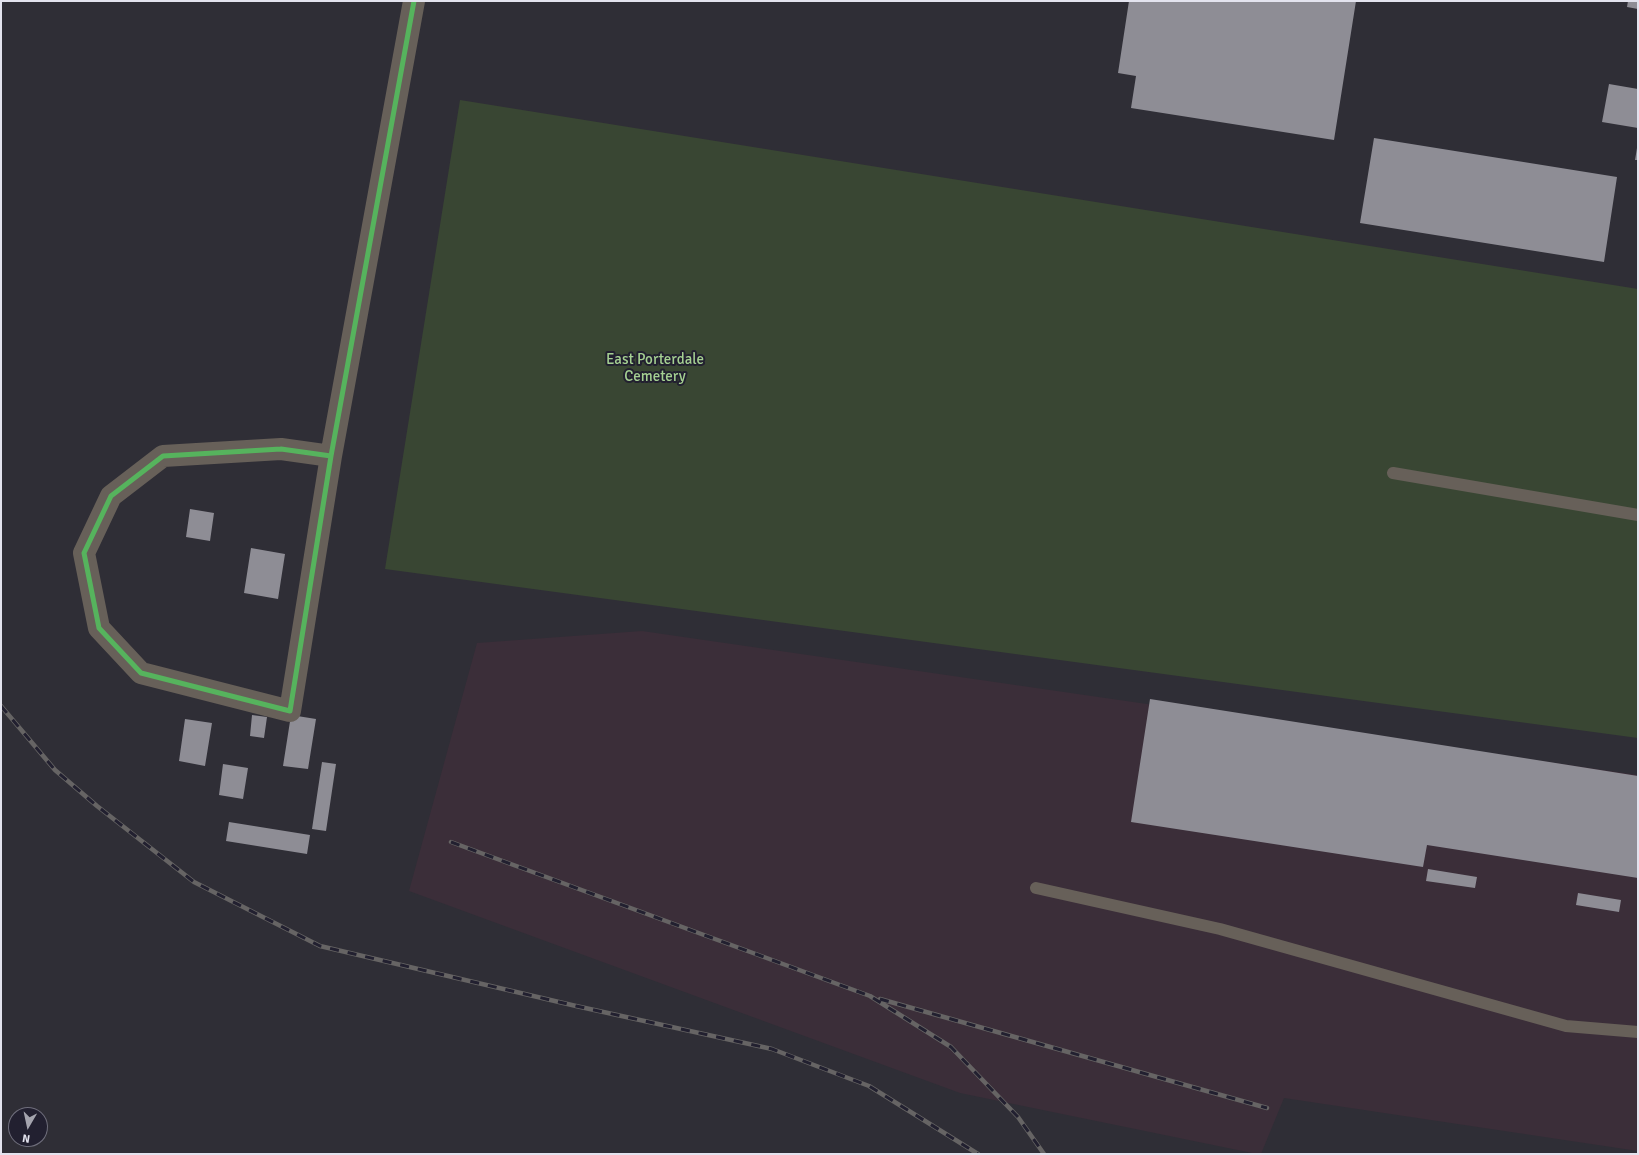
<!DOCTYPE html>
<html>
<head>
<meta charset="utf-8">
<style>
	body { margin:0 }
	#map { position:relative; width:1639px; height:1155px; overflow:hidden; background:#2f2e36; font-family:Signika,sans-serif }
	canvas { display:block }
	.frame { position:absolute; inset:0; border:2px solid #e3e3ee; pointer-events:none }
	.north { position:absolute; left:8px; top:1107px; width:40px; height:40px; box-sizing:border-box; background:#222030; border:1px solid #6f6e7c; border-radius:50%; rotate:189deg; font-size:11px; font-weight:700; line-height:16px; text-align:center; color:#e3e3ee }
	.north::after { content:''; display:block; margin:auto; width:14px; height:18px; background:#a4a4ae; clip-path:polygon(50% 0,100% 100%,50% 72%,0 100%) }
</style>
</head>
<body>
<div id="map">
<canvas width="1639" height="1155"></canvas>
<div class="frame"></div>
<div class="north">N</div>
</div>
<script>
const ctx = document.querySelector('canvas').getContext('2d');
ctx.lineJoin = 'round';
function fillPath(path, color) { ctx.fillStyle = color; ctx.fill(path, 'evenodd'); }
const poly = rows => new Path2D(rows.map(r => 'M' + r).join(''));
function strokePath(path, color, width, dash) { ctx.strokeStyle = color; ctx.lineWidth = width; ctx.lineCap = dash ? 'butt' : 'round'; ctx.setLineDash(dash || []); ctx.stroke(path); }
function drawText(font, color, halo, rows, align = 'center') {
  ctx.font = font + ' Signika,sans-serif'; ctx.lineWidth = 4; ctx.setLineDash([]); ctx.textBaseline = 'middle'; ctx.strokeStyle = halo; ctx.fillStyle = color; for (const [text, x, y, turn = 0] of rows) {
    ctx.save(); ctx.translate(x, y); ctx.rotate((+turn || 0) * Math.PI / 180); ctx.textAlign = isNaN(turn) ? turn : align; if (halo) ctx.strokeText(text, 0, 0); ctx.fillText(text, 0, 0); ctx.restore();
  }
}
const industrial = poly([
	[642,631,1638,775,1638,1151,1284,1098,1261,1154,1257,1154,960,1093,409,891,477,643]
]);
const green = poly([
	[460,100,1638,289,1638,738,385,569]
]);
const building = poly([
	[1129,1,1356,1,1334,140,1131,108,1136,76,1118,73],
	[1628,1,1638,1,1638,9,1627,7],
	[1609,84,1638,89,1638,128,1602,122],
	[1374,138,1617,177,1604,262,1360,223],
	[1637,148,1638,148,1638,160,1635,160],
	[190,509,214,513,210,541,186,537],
	[251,548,285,554,278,599,244,593],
	[1150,699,1638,776,1638,878,1427,845,1423,867,1131,822],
	[252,715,267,717,264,738,250,736],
	[291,715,316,719,308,769,283,766],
	[185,719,212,723,205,766,179,761],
	[322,762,336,764,326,831,312,829],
	[223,764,248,768,243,799,219,795],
	[229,822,310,835,307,854,226,841],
	[1428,869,1477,877,1475,888,1426,881],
	[1578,893,1621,900,1619,912,1576,905]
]);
const service = poly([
	[1393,473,1638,515],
	[1036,888,1220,929,1566,1026,1638,1032]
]);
const minor = poly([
	[281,449,331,456,290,711,141,673,99,628,84,553,111,496,163,456,281,449],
	[331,456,414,1]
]);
const rail = poly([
	[1,706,55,770,97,806,194,882,320,946,576,1006,772,1049,869,1086,978,1154],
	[451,842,870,996,951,1047,1018,1117,1044,1154],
	[880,999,1267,1108]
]);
const cycleway = poly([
	[281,449,331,456,290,711,141,673,99,628,84,553,111,496,163,456,281,449],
	[331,456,414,1]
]);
const parkNames = [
	["East Porterdale",655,360],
	["Cemetery",655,377]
];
fillPath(industrial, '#3b2e39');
fillPath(green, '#394633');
fillPath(building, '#8e8d95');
strokePath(service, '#676059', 12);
strokePath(minor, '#676059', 22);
strokePath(rail, '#666464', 4.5);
strokePath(rail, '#222030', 3, [9]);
strokePath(cycleway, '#56b35d', 5);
drawText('15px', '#a5d092', '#222030', parkNames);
</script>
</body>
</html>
